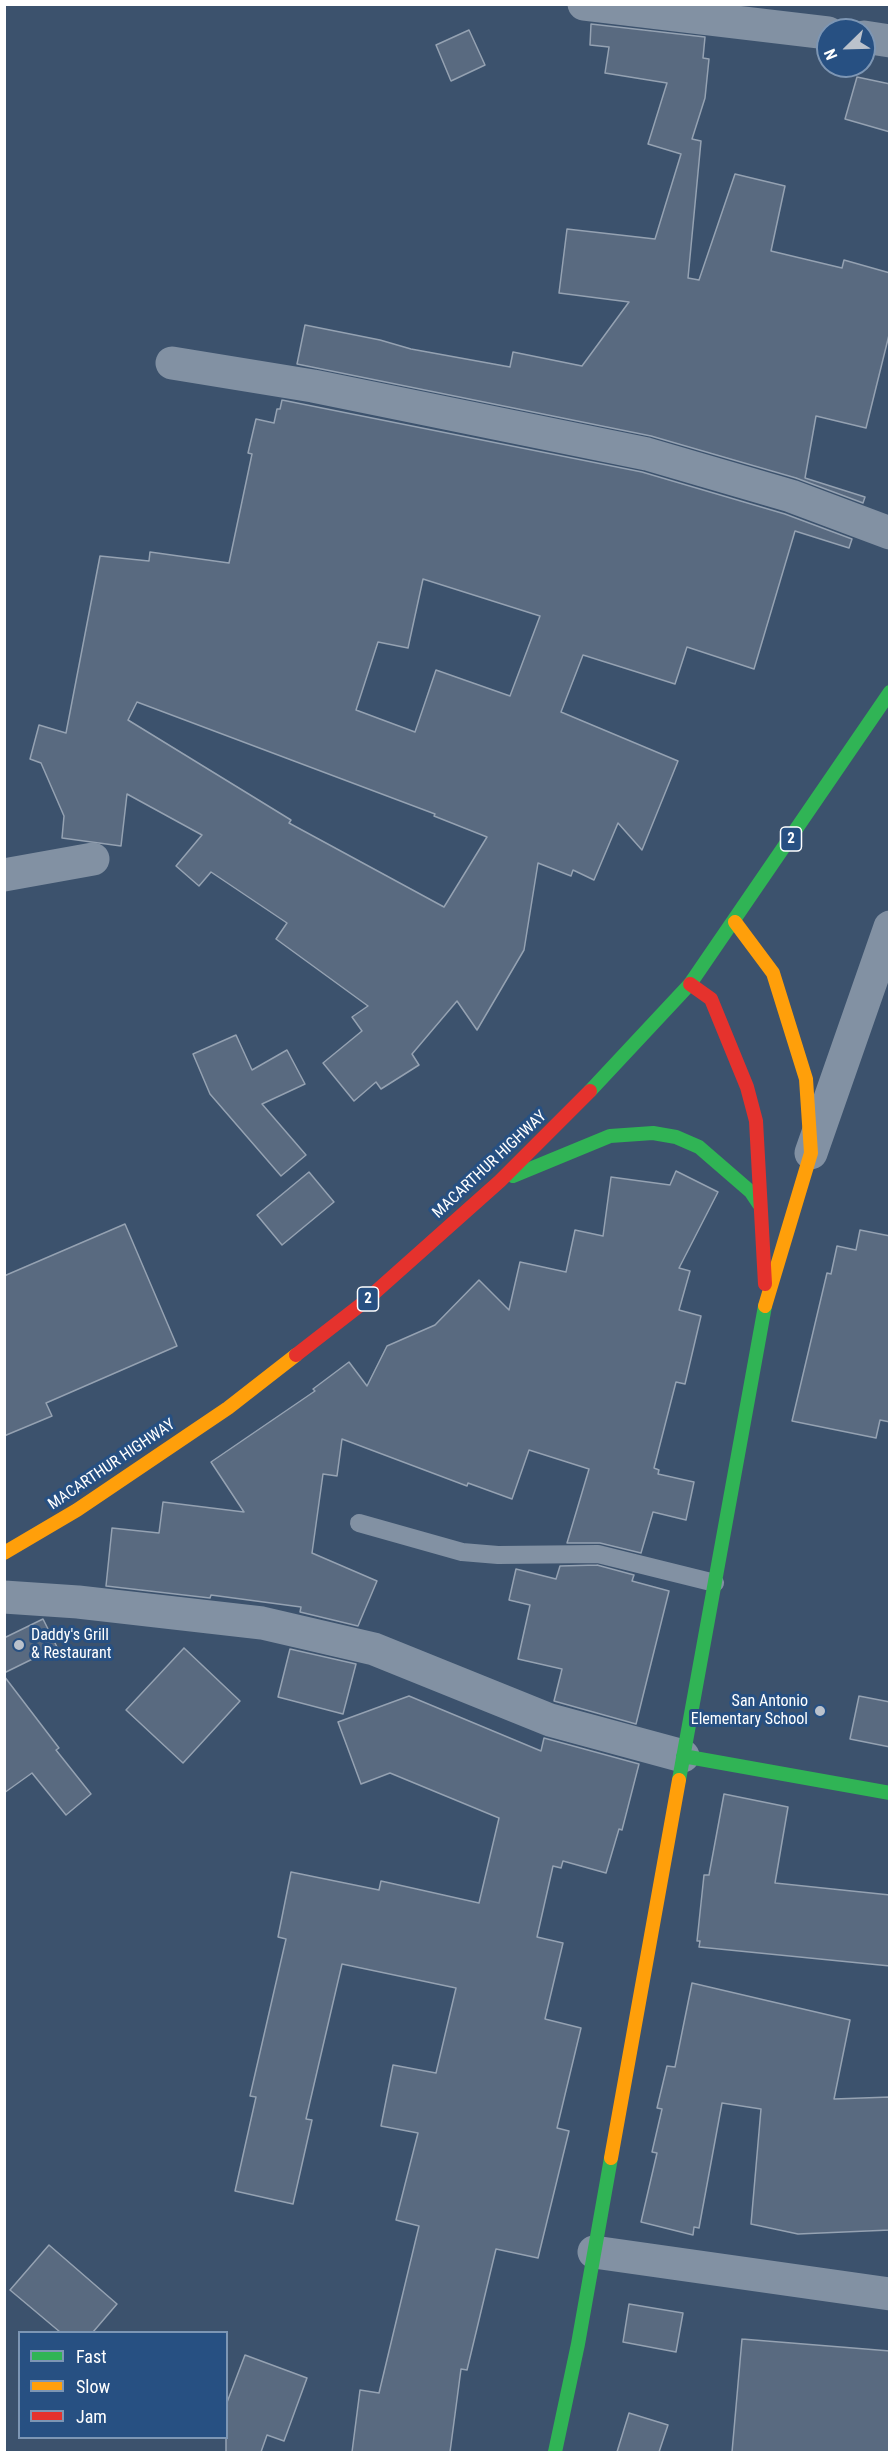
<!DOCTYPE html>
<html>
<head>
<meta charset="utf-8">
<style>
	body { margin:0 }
	#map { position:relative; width:894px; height:2457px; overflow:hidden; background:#3c526d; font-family:"Roboto Condensed",sans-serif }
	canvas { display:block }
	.frame { position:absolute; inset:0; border:6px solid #fff; pointer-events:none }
	.legend { position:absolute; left:18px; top:2331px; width:210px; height:108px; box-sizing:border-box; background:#275082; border:2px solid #7d96b4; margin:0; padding:8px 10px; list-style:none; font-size:18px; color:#fff }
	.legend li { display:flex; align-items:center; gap:12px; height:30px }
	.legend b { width:30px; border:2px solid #7d96b4 }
	.north { position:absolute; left:816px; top:18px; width:60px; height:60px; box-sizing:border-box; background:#275082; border:2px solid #7d96b4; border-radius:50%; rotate:247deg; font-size:16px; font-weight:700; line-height:24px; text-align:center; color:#fff }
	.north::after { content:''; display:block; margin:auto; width:21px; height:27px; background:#bbc2cc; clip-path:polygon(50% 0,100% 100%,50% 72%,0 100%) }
</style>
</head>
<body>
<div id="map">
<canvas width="894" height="2457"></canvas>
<div class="frame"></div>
<ul class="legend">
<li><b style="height:8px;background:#30b455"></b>Fast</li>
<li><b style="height:8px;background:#ff9f0a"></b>Slow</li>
<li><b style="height:8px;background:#e5322d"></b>Jam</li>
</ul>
<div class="north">N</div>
</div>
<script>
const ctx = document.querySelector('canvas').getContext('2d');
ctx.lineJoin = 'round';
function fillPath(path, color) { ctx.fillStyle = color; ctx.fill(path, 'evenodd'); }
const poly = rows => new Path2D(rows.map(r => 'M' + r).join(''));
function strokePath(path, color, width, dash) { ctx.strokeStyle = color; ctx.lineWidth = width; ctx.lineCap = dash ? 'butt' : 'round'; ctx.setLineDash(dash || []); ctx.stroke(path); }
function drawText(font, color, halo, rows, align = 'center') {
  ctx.font = font + ' "Roboto Condensed",sans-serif'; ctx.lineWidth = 6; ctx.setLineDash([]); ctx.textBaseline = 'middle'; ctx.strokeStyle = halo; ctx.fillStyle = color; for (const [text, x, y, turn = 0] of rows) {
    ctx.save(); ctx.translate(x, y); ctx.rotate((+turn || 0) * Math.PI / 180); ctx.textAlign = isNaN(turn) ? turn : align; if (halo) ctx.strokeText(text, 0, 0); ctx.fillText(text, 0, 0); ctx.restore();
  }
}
const building = poly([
	[591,24,705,37,703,58,709,59,705,98,692,139,701,141,688,278,699,280,735,174,785,186,771,251,842,268,844,260,890,273,890,331,866,428,816,416,805,478,865,497,863,503,796,478,651,436,297,364,305,325,380,340,411,349,510,367,513,352,582,366,629,302,559,293,567,229,655,239,681,154,648,144,667,83,605,73,609,47,590,45,591,24],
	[469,30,485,65,451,81,436,45,469,30],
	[857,77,890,84,890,132,845,119,857,77],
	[282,400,642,472,785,514,852,539,849,548,795,531,754,669,687,647,675,684,583,655,561,712,678,761,642,850,618,823,594,880,573,870,571,876,538,863,524,950,477,1030,457,1001,412,1054,419,1065,381,1089,376,1082,354,1101,323,1063,362,1031,352,1017,368,1006,276,939,287,923,211,872,199,886,176,866,202,835,127,794,121,846,62,838,64,816,41,763,30,759,39,725,66,733,100,556,149,561,150,552,229,563,252,454,248,453,256,419,274,423,277,409,280,409,282,400],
	[423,579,540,616,510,696,436,670,415,732,356,710,378,642,408,648,423,579],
	[137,702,435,814,434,816,487,837,444,907,289,823,291,820,128,720,137,702],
	[236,1035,252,1070,287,1050,305,1084,262,1104,306,1155,281,1176,210,1094,193,1054,236,1035],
	[676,1171,718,1192,679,1268,690,1271,679,1310,701,1316,685,1384,676,1382,654,1468,659,1470,658,1474,694,1482,686,1520,653,1512,641,1553,600,1543,567,1543,589,1469,529,1450,512,1499,468,1483,467,1486,342,1439,337,1476,323,1474,312,1553,377,1581,358,1626,300,1612,301,1607,211,1595,210,1598,106,1586,112,1528,159,1533,163,1502,244,1512,211,1462,315,1391,313,1389,349,1362,367,1386,387,1346,435,1325,479,1280,509,1310,520,1262,566,1272,575,1230,603,1236,611,1177,670,1185,676,1171],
	[309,1172,334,1202,282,1245,257,1215,309,1172],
	[125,1224,177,1346,46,1403,52,1416,4,1436,4,1276,125,1224],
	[860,1230,890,1236,890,1422,880,1420,876,1438,792,1421,827,1273,831,1274,837,1246,856,1250,860,1230],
	[597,1565,634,1575,632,1581,669,1591,636,1724,554,1701,562,1669,518,1659,530,1605,509,1600,516,1569,556,1579,560,1566,597,1565],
	[43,1619,57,1647,4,1673,4,1638,43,1619],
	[184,1648,240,1701,183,1763,126,1710,184,1648],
	[290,1649,356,1664,343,1714,278,1697,290,1649],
	[4,1676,59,1748,56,1750,91,1794,66,1815,32,1773,4,1793,4,1676],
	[409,1696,541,1751,544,1738,639,1764,622,1830,619,1829,606,1873,563,1861,561,1868,553,1866,537,1937,563,1943,545,2019,581,2028,557,2128,569,2131,538,2258,496,2249,467,2370,461,2369,450,2452,352,2452,360,2390,379,2393,419,2226,396,2220,418,2133,381,2126,393,2065,436,2073,456,1988,342,1964,306,2119,312,2120,293,2204,235,2191,256,2097,250,2096,286,1939,278,1937,291,1872,379,1890,381,1881,479,1903,499,1818,390,1773,361,1784,338,1722,409,1696],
	[859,1696,890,1702,890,1747,850,1739,859,1696],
	[724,1794,788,1807,775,1883,890,1895,890,1966,699,1947,700,1941,697,1941,704,1875,709,1875,724,1794],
	[692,1983,850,2020,834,2099,890,2097,890,2230,798,2234,751,2224,761,2109,722,2103,699,2228,694,2227,693,2235,641,2222,657,2153,652,2152,662,2109,657,2108,667,2066,675,2067,692,1983],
	[49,2245,117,2304,93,2332,60,2332,10,2290,49,2245],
	[629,2304,683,2313,676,2352,623,2342,629,2304],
	[742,2339,890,2351,890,2452,732,2452,742,2339],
	[245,2355,307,2378,284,2441,267,2435,261,2452,226,2452,226,2405,245,2355],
	[629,2413,668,2425,659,2452,617,2452,629,2413]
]);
const lane = poly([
	[359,1523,462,1552,498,1555,598,1554,715,1583]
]);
const street = poly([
	[584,4,828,33],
	[864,37,890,41],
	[172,363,313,386,647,454,791,496,890,533],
	[4,875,93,859],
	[811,1153,890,927],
	[4,1597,78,1602,262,1623,374,1649,550,1720,683,1756],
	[594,2252,890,2294]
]);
const fast = poly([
	[590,1091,690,984,890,692],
	[513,1176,610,1136,653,1133,676,1137,699,1147,751,1192,759,1204],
	[683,1756,890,1793],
	[679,1780,765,1306],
	[555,2452,578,2344,611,2158]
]);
const slow = poly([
	[735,922,773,973,806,1079,811,1153,765,1306],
	[4,1553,77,1510,228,1408,296,1355],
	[611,2158,679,1780]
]);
const jam = poly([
	[690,984,711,999,747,1087,756,1121,765,1284],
	[296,1355,363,1303,500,1181,590,1091]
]);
const markers = [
	[19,1645,6,"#bbc2cc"],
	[820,1711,6,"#bbc2cc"]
];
const shields = [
	[791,839,21],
	[368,1299,21]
];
const shieldNames = [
	["2",791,839],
	["2",368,1299]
];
const streetNames = [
	["MACARTHUR HIGHWAY",490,1165,-43],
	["MACARTHUR HIGHWAY",112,1465,-34]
];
const poiNames = [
	["Daddy's Grill",31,1636],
	["& Restaurant",31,1654],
	["San Antonio",808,1702,"right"],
	["Elementary School",808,1720,"right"]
];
fillPath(building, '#596a80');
strokePath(building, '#95a2b2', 1.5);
strokePath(lane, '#8291a3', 18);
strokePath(street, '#8291a3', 33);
strokePath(fast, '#30b455', 14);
strokePath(slow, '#ff9f0a', 14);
strokePath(jam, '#e5322d', 14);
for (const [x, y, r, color] of markers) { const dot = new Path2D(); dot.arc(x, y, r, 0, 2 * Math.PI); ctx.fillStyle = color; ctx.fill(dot); strokePath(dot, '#275082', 2); }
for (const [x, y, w] of shields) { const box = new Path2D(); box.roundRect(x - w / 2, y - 12, w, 24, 4.5); ctx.fillStyle = '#275082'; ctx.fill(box); strokePath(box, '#fff', 1.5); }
drawText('bold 15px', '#fff', null, shieldNames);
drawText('16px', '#fff', '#275082', streetNames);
drawText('16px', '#fff', '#275082', poiNames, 'left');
</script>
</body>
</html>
